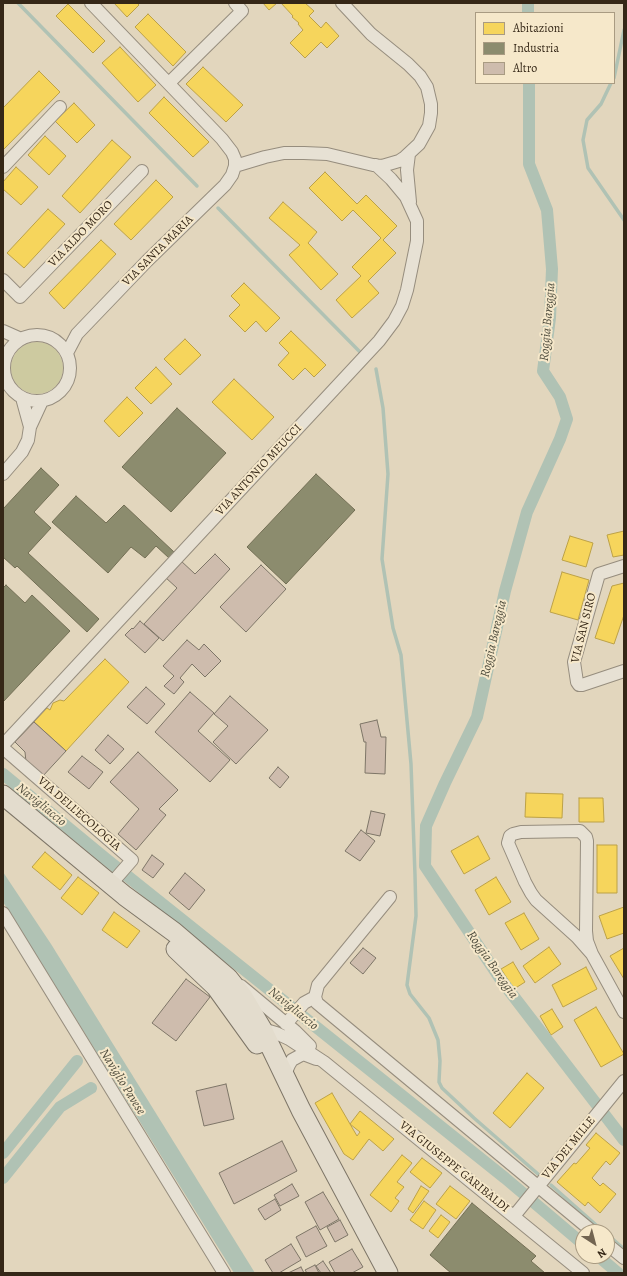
<!DOCTYPE html>
<html>
<head>
<meta charset="utf-8">
<style>
	body { margin:0 }
	#map { position:relative; width:627px; height:1276px; overflow:hidden; background:#e2d6bd; font-family:Alegreya,serif }
	canvas { display:block }
	.frame { position:absolute; inset:0; border:4px solid #352717; pointer-events:none }
	.legend { position:absolute; left:475px; top:12px; width:140px; height:72px; box-sizing:border-box; background:#f6e8ca; border:1px solid #a99b82; margin:0; padding:5px 7px; list-style:none; font-size:12px; color:#352717 }
	.legend li { display:flex; align-items:center; gap:8px; height:20px }
	.legend b { width:20px; border:1px solid #a99b82 }
	.north { position:absolute; left:575px; top:1224px; width:40px; height:40px; box-sizing:border-box; background:#f6e8ca; border:1px solid #a99b82; border-radius:50%; rotate:144deg; font-size:11px; font-weight:700; line-height:16px; text-align:center; color:#352717 }
	.north::after { content:''; display:block; margin:auto; width:14px; height:18px; background:#726451; clip-path:polygon(50% 0,100% 100%,50% 72%,0 100%) }
</style>
</head>
<body>
<div id="map">
<canvas width="627" height="1276"></canvas>
<div class="frame"></div>
<ul class="legend">
<li><b style="height:11px;background:#f6d55c"></b>Abitazioni</li>
<li><b style="height:11px;background:#8c8c6e"></b>Industria</li>
<li><b style="height:11px;background:#cebcad"></b>Altro</li>
</ul>
<div class="north">N</div>
</div>
<script>
const ctx = document.querySelector('canvas').getContext('2d');
ctx.lineJoin = 'round';
function fillPath(path, color) { ctx.fillStyle = color; ctx.fill(path, 'evenodd'); }
const poly = rows => new Path2D(rows.map(r => 'M' + r).join(''));
function strokePath(path, color, width, dash) { ctx.strokeStyle = color; ctx.lineWidth = width; ctx.lineCap = dash ? 'butt' : 'round'; ctx.setLineDash(dash || []); ctx.stroke(path); }
function drawText(font, color, halo, rows, align = 'center') {
  ctx.font = font + ' Alegreya,serif'; ctx.lineWidth = 4; ctx.setLineDash([]); ctx.textBaseline = 'middle'; ctx.strokeStyle = halo; ctx.fillStyle = color; for (const [text, x, y, turn = 0] of rows) {
    ctx.save(); ctx.translate(x, y); ctx.rotate((+turn || 0) * Math.PI / 180); ctx.textAlign = isNaN(turn) ? turn : align; if (halo) ctx.strokeText(text, 0, 0); ctx.fillText(text, 0, 0); ctx.restore();
  }
}
const green = poly([
	'11 368a26 26 0 1 1 52 0a26 26 0 1 1-52 0Z'
]);
const water = poly([
	[3,872,51,944,255,1273,234,1273,3,902]
]);
const homes = poly([
	[114,3,137,3,139,5,127,17,114,3],
	[263,3,277,3,269,10,263,3],
	[281,3,305,3,314,11,309,16,321,28,326,22,339,36,327,48,321,42,305,58,290,43,303,30,298,24,299,23,292,17,293,16,281,3],
	[68,4,105,41,93,53,56,16,68,4],
	[148,14,186,52,173,66,135,27,148,14],
	[120,47,156,85,138,102,102,63,120,47],
	[203,67,243,105,226,122,186,84,203,67],
	[39,71,60,92,3,150,3,108,39,71],
	[164,97,209,142,193,157,149,113,164,97],
	[74,103,95,125,77,143,55,121,74,103],
	[45,136,66,156,49,175,28,155,45,136],
	[112,140,131,157,80,213,62,196,112,140],
	[16,167,38,187,21,205,3,189,3,182,16,167],
	[325,172,357,204,366,195,397,226,383,240,396,253,368,281,379,293,352,318,336,300,361,276,352,267,381,238,353,210,342,221,309,188,325,172],
	[156,180,173,197,131,240,114,224,156,180],
	[283,202,317,232,308,243,338,274,321,290,289,255,300,245,269,218,283,202],
	[48,209,65,224,24,268,7,253,48,209],
	[101,240,116,254,64,309,49,293,101,240],
	[244,283,280,318,266,332,256,321,245,332,229,316,240,305,231,296,244,283],
	[291,331,326,365,314,377,305,368,293,380,278,365,289,353,279,343,291,331],
	[185,339,201,355,180,375,164,359,185,339],
	[156,367,172,384,151,404,135,388,156,367],
	[234,379,274,417,252,440,212,402,234,379],
	[127,397,143,413,119,437,104,421,127,397],
	[624,531,624,555,613,557,607,535,624,531],
	[570,536,593,543,586,567,562,560,570,536],
	[562,572,589,580,578,620,550,612,562,572],
	[624,583,624,615,614,644,595,638,612,586,624,583],
	[105,659,129,682,66,751,34,722,47,708,50,710,53,703,60,700,64,701,105,659],
	[526,793,563,794,562,818,525,817,526,793],
	[579,798,603,798,604,822,579,822,579,798],
	[478,836,490,859,464,874,451,851,478,836],
	[597,845,617,845,617,893,597,893,597,845],
	[45,852,72,875,60,890,32,867,45,852],
	[78,877,99,893,82,915,61,898,78,877],
	[496,877,511,902,489,915,475,890,496,877],
	[624,907,624,933,607,939,599,916,624,907],
	[114,912,140,931,127,948,102,930,114,912],
	[524,913,539,939,521,950,505,923,524,913],
	[549,947,561,964,535,983,523,966,549,947],
	[624,948,624,979,610,956,624,948],
	[513,962,525,982,514,989,501,969,513,962],
	[586,967,597,989,563,1007,552,985,586,967],
	[596,1007,624,1054,601,1067,574,1020,596,1007],
	[552,1009,563,1027,551,1035,540,1016,552,1009],
	[527,1073,544,1088,510,1128,493,1113,527,1073],
	[332,1093,357,1136,360,1132,350,1124,360,1111,394,1139,383,1151,369,1139,353,1160,344,1154,315,1103,332,1093],
	[596,1133,620,1153,610,1165,606,1161,592,1178,600,1186,603,1183,616,1194,600,1213,588,1202,585,1206,557,1182,574,1163,576,1164,590,1148,586,1145,596,1133],
	[402,1155,412,1163,397,1182,404,1187,395,1198,399,1201,391,1212,370,1195,402,1155],
	[422,1158,442,1173,430,1188,410,1172,422,1158],
	[421,1186,429,1191,413,1213,408,1209,421,1186],
	[450,1186,470,1201,456,1219,436,1204,450,1186],
	[424,1201,436,1210,423,1229,410,1220,424,1201],
	[441,1215,450,1222,438,1238,429,1231,441,1215]
]);
const industry = poly([
	[177,408,226,453,171,512,122,467,177,408],
	[41,468,59,485,34,512,51,528,28,553,99,619,87,632,17,566,15,568,3,557,3,509,41,468],
	[316,474,355,510,286,584,247,547,316,474],
	[76,496,106,523,124,505,174,552,169,558,156,546,145,558,131,547,108,573,52,522,76,496],
	[6,585,25,603,32,595,70,631,3,702,3,588,6,585],
	[472,1203,536,1256,531,1261,545,1273,451,1273,430,1255,472,1203]
]);
const stream = poly([
	[18,3,197,186],
	[614,78,624,30],
	[611,83,601,104,587,120,583,140,588,168,624,220],
	[218,208,361,353],
	[376,369,383,408,388,474,382,559,393,628,401,655,411,764,415,875,416,916,407,985,410,994,429,1018,438,1040,440,1061,439,1082,442,1088,474,1118,538,1174],
	[551,1185,604,1232],
	[607,1234,624,1249]
]);
const canal = poly([
	[528,3,528,13],
	[529,83,529,164,547,210,552,269,550,318,543,371,560,397,567,419,560,439,527,512,505,591,477,717,445,783,426,826,425,866,501,980,624,1140],
	[3,774,106,859,505,1178,583,1244],
	[3,1153,77,1061],
	[3,1178,60,1107,91,1088],
	[598,1256,618,1273]
]);
const building = poly([
	[215,554,230,569,163,641,144,624,177,588,165,577,180,560,195,574,215,554],
	[261,565,286,589,246,632,220,607,261,565],
	[140,621,159,638,145,653,125,635,132,628,133,629,140,621],
	[187,640,199,650,204,644,221,661,205,677,192,664,180,678,184,682,174,694,164,686,174,676,163,666,187,640],
	[146,687,165,704,147,724,127,707,146,687],
	[190,692,214,713,198,731,230,760,210,782,155,732,190,692],
	[230,696,268,730,236,764,213,742,228,726,214,714,230,696],
	[377,720,381,737,386,737,385,774,365,773,366,742,364,742,360,724,377,720],
	[34,722,66,751,42,777,26,762,25,752,15,742,34,722],
	[108,735,124,749,110,764,95,750,108,735],
	[138,752,178,790,159,809,166,815,136,850,118,834,139,809,110,782,138,752],
	[82,756,103,772,89,789,68,772,82,756],
	[278,767,289,777,280,788,269,778,278,767],
	[371,811,385,814,380,836,366,833,371,811],
	[361,830,375,841,360,861,345,851,361,830],
	[152,855,164,864,153,878,142,870,152,855],
	[185,873,205,890,189,910,169,893,185,873],
	[363,948,376,958,363,974,350,963,363,948],
	[186,979,210,997,176,1041,152,1023,186,979],
	[226,1084,234,1119,204,1126,196,1091,226,1084],
	[282,1141,297,1171,234,1204,219,1173,282,1141],
	[292,1184,299,1196,280,1206,274,1195,292,1184],
	[323,1192,339,1219,320,1230,305,1202,323,1192],
	[275,1199,281,1210,265,1220,258,1209,275,1199],
	[340,1220,348,1235,335,1242,327,1227,340,1220],
	[316,1226,327,1246,306,1257,296,1237,316,1226],
	[291,1244,301,1260,279,1273,273,1273,265,1260,291,1244],
	[352,1249,363,1267,352,1273,335,1273,329,1262,352,1249],
	[323,1261,331,1273,321,1273,316,1266,323,1261],
	[315,1265,319,1273,307,1273,305,1270,315,1265],
	[301,1267,304,1273,288,1273,301,1267]
]);
const minor = poly([
	[169,83,242,11,235,3],
	[409,154,407,170,410,202],
	[235,166,265,157,284,153,304,153,327,154,373,165,382,166,399,161,405,157,419,144,429,126,431,113,431,104,427,87,420,76,408,64,371,34,342,3],
	[3,167,60,107],
	[3,280,20,297,142,171],
	[3,331,21,339],
	'4 368a33 33 0 1 1 66 0a33 33 0 1 1-66 0Z',
	[67,353,77,334,147,261,225,185,232,175,235,166,235,159,232,152,222,139,91,3],
	[22,398,30,427],
	[3,474,22,452,28,440,30,427,42,401],
	[624,566,599,574,574,662,577,682,579,685,582,685,624,671],
	[3,745,379,341,394,321,402,306,407,290,417,241,417,221,406,197,391,179,376,165],
	[3,748,132,860,111,884],
	[390,897,318,985,315,997,317,1003,593,1232],
	[3,913,224,1273],
	[592,954,577,937,536,900,531,893,525,882,508,843,510,836,513,834,521,832,580,831,586,837,587,841,586,931,587,941,592,954,624,1012],
	[241,986,295,1031,310,1046],
	[286,1024,304,1003,315,997],
	[259,1028,276,1033,289,1039,324,1062,583,1273],
	[288,1079,286,1072,289,1065,292,1060,303,1054,316,1059],
	[514,1216,624,1081],
	[607,1244,624,1258]
]);
const primary = poly([
	[3,795,125,896,174,932,228,978,243,997,262,1029,301,1110,388,1273],
	[176,949,216,987,257,1044]
]);
const streetNames = [
	["VIA ALDO MORO",81,234,-46],
	["VIA SANTA MARIA",158,251,-45],
	["VIA ANTONIO MEUCCI",259,470,-47],
	["VIA SAN SIRO",584,628,-76],
	["VIA DELL'ECOLOGIA",79,814,41],
	["VIA DEI MILLE",569,1148,-51],
	["VIA GIUSEPPE GARIBALDI",454,1167,39]
];
const waterNames = [
	["Roggia Bareggia",548,322,-85],
	["Roggia Bareggia",494,639,-77],
	["Navigliaccio",41,805,39],
	["Roggia Bareggia",492,965,55],
	["Navigliaccio",293,1009,39],
	["Naviglio Pavese",122,1082,58]
];
fillPath(green, '#cdcaa0');
fillPath(water, '#b0c2b4');
fillPath(homes, '#f6d55c');
strokePath(homes, '#bca147', 1);
fillPath(industry, '#8c8c6e');
strokePath(industry, '#726e54', 1);
strokePath(stream, '#b0c2b4', 3.5);
strokePath(canal, '#b0c2b4', 12);
fillPath(building, '#cebcad');
strokePath(building, '#7d7567', 1);
strokePath(minor, '#968d7e', 14);
strokePath(primary, '#7d7567', 21);
strokePath(minor, '#e7e1d4', 12);
strokePath(primary, '#e3dccd', 19);
drawText('12px', '#352717', '#f6e8ca', streetNames);
drawText('italic 13px', '#4e4c3d', '#f6e8ca', waterNames);
</script>
</body>
</html>
